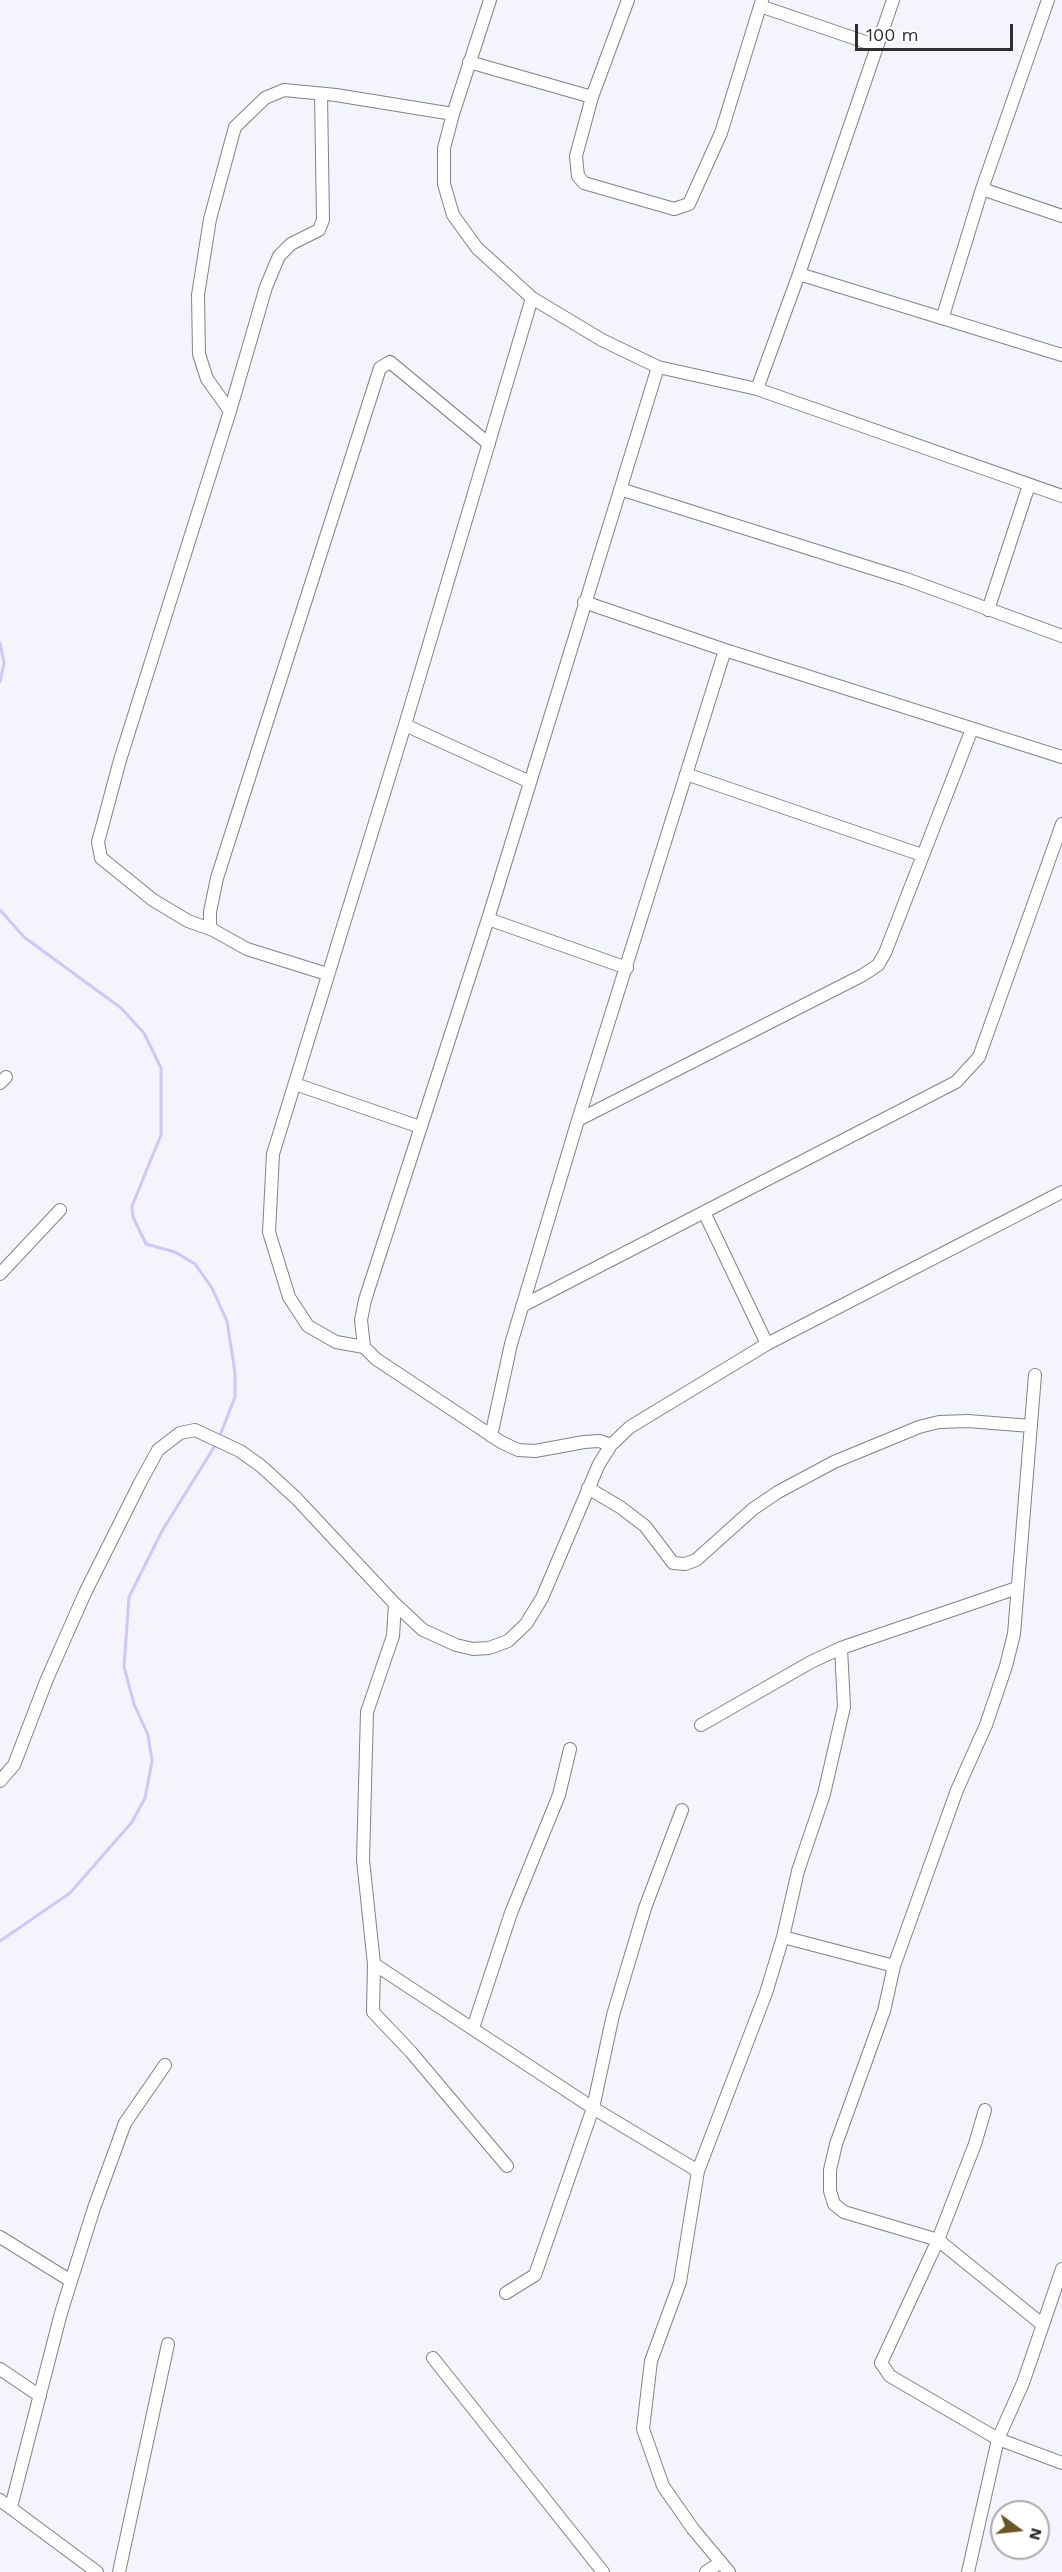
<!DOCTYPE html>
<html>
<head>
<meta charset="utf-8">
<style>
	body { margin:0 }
	#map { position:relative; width:1062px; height:2572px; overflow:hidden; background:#f4f4fd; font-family:"Work Sans",sans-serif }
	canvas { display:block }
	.north { position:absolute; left:990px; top:2500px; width:60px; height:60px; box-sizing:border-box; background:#fff; border:2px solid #ababad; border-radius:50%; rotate:105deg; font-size:16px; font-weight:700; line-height:24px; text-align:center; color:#2e2e31 }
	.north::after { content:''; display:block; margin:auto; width:21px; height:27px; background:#6a5625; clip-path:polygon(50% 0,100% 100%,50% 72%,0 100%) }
	.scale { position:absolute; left:855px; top:24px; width:158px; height:27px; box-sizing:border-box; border:3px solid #2e2e31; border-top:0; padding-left:8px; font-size:18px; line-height:21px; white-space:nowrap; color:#2e2e31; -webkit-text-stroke:4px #fff; paint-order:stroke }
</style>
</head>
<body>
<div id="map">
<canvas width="1062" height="2572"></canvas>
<div class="north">N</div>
<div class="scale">100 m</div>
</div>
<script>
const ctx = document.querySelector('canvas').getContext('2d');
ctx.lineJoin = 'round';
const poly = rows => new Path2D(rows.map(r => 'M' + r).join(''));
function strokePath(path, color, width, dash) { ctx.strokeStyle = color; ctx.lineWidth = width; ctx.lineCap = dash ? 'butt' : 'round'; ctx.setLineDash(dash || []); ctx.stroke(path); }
const stream = poly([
	[0,643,4,663,0,682],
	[0,910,24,937,121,1008,144,1033,161,1068,161,1135,132,1206,133,1217,146,1244,175,1252,195,1264,212,1288,227,1321,235,1373,235,1397,219,1438],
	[0,1941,70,1893,132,1822,145,1798,152,1761,148,1735,134,1704,124,1667,129,1597,162,1531,216,1444]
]);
const minor = poly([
	[490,0,453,114,444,148,444,184,453,215,477,248,532,298,602,340,658,367,757,389,1062,496],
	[628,0,592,97,576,156,578,176,584,183,674,209,689,204,721,133,762,0],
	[760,6,877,46],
	[469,62,592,97],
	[982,189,1062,216],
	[799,274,1062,355],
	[943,316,982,189,1048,0],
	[757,389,799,274,893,0],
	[230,411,207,379,199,354,198,295,210,219,235,127,265,98,284,90,336,95,453,114],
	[620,489,906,579,1062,636],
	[584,602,725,650,1062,757],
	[988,610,1029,485],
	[405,725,530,782],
	[686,774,922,855],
	[488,919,627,968],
	[213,930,188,921,153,900,101,858,98,842,120,760,230,411,266,287,279,256,291,244,319,230,323,220,321,94],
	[327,974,247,949,213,930,210,925,210,912,217,878,380,368,390,362,489,444],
	[0,1083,6,1077],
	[295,1084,420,1127],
	[578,1120,863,975,878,965,885,953,972,729],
	[704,1212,767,1344],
	[0,1274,60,1210],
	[522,1306,956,1082,979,1057,1062,824],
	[364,1347,336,1342,308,1326,289,1297,269,1232,273,1154,405,725,532,298],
	[1035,1375,1014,1634,1006,1666,986,1725,957,1790,894,1966,884,2011,836,2144,830,2170,830,2191,834,2204,844,2212,938,2240,1043,2325],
	[491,1436,511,1344,578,1120,725,650],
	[611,1445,599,1441,584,1442,535,1451,518,1450,501,1442,376,1359,364,1347,361,1320,365,1300,488,919,658,367],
	[588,1488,620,1507,645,1526,673,1563,685,1564,696,1560,753,1509,778,1492,834,1462,919,1427,939,1422,968,1421,1031,1426],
	[395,1604,393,1636,367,1712,363,1860,374,1964,593,2108,698,2171,766,1993,783,1937,798,1871,824,1794,844,1707,841,1648],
	[701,1725,811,1662,841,1648,1017,1588],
	[0,1781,14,1765,47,1679,85,1593,141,1481,158,1450,180,1433,195,1430,240,1451,261,1466,296,1498,395,1604,423,1630,456,1645,473,1649,489,1648,508,1641,526,1624,542,1598,599,1464,611,1445,630,1427,767,1344,1062,1192],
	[783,1937,894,1966],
	[374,1964,373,2012,411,2052,507,2166],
	[473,2028,511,1913,559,1795,570,1749],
	[985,2110,975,2144,938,2240,881,2363,890,2376,998,2439,1062,2463],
	[698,2171,680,2282,651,2361,643,2429,663,2486,693,2529,729,2572],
	[0,2237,71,2281],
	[506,2293,535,2275,593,2108,613,2015,645,1908,682,1810],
	[433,2358,603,2572],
	[0,2369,40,2396],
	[0,2500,97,2572],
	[11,2507,61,2313,94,2208,125,2123,165,2065],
	[119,2572,168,2344],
	[706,2572,721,2562],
	[968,2572,998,2439,1023,2383,1062,2269]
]);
strokePath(stream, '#cdc7fb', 3);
strokePath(minor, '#82828a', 14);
strokePath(minor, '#fff', 12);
</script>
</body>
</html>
